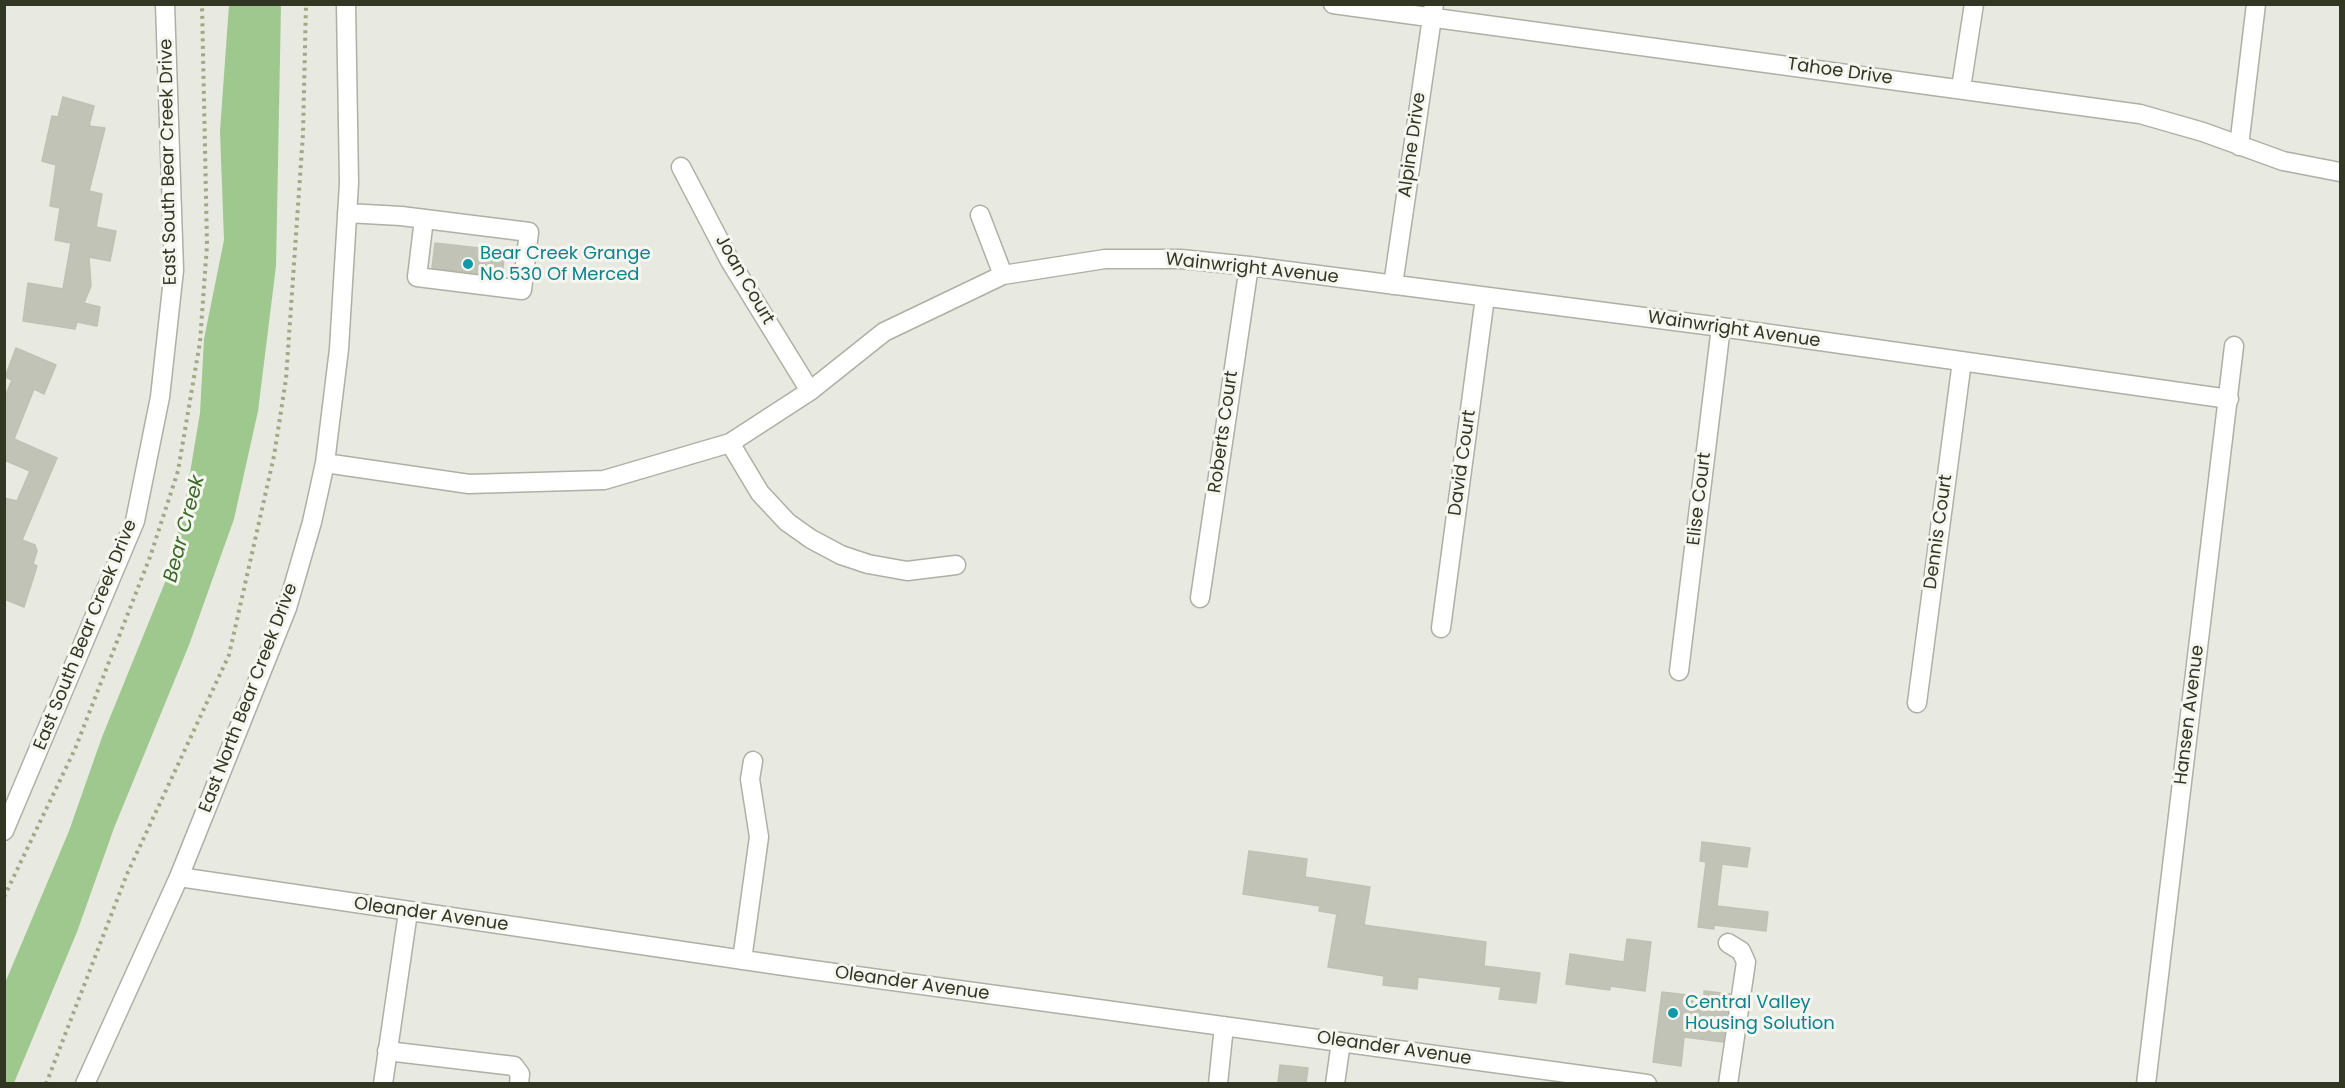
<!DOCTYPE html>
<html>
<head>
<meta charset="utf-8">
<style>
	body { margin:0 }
	#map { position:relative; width:2345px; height:1088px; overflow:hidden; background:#e8e9e0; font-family:Poppins,sans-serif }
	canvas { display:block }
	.frame { position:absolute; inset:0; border:6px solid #313723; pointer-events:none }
</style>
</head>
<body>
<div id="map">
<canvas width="2345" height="1088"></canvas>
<div class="frame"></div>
</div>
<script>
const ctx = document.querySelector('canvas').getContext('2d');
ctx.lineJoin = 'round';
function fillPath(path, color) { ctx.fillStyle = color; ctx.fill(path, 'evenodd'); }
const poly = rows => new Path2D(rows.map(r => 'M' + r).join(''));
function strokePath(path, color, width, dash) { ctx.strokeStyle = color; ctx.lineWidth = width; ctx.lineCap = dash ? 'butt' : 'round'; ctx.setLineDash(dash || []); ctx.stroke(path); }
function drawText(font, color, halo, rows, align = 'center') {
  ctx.font = font + ' Poppins,sans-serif'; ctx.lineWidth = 6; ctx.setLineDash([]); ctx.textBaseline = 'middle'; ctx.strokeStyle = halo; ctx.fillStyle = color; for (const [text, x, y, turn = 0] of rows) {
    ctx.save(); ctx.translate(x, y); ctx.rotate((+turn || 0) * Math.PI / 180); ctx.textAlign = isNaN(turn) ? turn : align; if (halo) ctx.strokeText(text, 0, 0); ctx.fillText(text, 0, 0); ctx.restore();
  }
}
const water = poly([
	[229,5,281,5,276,266,258,411,234,519,189,645,114,828,77,932,14,1083,5,1083,5,983,69,831,102,737,170,570,186,497,200,413,204,339,224,240,220,131]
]);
const building = poly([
	[63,97,94,106,89,126,105,128,89,191,102,194,96,227,116,231,110,261,89,257,91,286,84,303,100,307,97,326,77,322,75,329,23,321,28,283,63,289,71,243,55,240,60,208,50,206,56,165,42,161,52,116,58,117,63,97],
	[435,243,505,251,502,276,432,268,435,243],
	[16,348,56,365,44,394,34,389,14,439,57,458,22,540,35,545,37,551,33,564,37,566,24,607,4,599,4,498,17,501,30,471,4,460,4,399,12,380,5,377,16,348],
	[1702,842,1750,848,1747,867,1722,864,1717,906,1768,912,1766,931,1714,925,1714,929,1698,927,1706,862,1700,861,1702,842],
	[1249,851,1307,859,1305,877,1370,887,1364,925,1486,942,1484,966,1540,973,1536,1003,1499,999,1501,987,1418,977,1417,989,1383,985,1384,976,1328,967,1337,914,1319,911,1320,906,1243,894,1249,851],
	[1627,939,1651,942,1645,991,1610,986,1610,990,1566,984,1570,954,1624,962,1627,939],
	[1704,991,1730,994,1723,1042,1684,1037,1681,1066,1653,1062,1662,992,1704,997,1704,991],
	[1280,1065,1308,1068,1306,1083,1278,1083,1280,1065]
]);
const path = poly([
	[4,897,75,749,150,557,178,471,200,342,207,245,202,4],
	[46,1084,127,874,229,655,274,456,286,379,303,134,306,4]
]);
const minor = poly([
	[1333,4,2140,114,2203,132,2283,161,2340,172],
	[1961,88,1974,4],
	[2239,146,2256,4],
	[681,167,730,261,810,391],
	[347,213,401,216,529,232,522,290,417,277,424,219],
	[980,215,1003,275],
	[1393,285,1434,4],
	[730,443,760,493,787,522,811,539,841,555,868,564,907,571,956,565],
	[325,463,469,484,604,480,730,443,810,391,884,332,1003,275,1105,259,1181,259,1249,266,1721,327,2229,399],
	[1200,598,1249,266],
	[1441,628,1485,297],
	[1679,671,1721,327],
	[1917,703,1962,361],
	[4,831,135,521,160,397,174,270,165,4],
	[179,877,798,968,1647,1084],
	[742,960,759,837,750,779,753,761],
	[387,1051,514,1066,520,1074,519,1084],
	[85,1084,179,877,287,608,312,522,325,463,339,349,349,183,346,4],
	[383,1084,408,912],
	[1218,1084,1224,1026],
	[1335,1084,1341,1042],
	[1728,1084,1746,962,1741,951,1728,943],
	[2146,1084,2234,346]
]);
const markers = [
	[468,264,6,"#0f9aa8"],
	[1673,1013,6,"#0f9aa8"]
];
const streetNames = [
	["Tahoe Drive",1840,72,8],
	["Alpine Drive",1413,145,-82],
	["East South Bear Creek Drive",169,162,-91],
	["Wainwright Avenue",1252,269,6],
	["Joan Court",744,280,60],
	["Wainwright Avenue",1734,330,8],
	["Roberts Court",1224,432,-82],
	["David Court",1463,463,-82],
	["Elise Court",1700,499,-83],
	["Dennis Court",1939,532,-82],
	["East South Bear Creek Drive",86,635,-68],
	["East North Bear Creek Drive",249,698,-69],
	["Hansen Avenue",2190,715,-83],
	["Oleander Avenue",431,915,8],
	["Oleander Avenue",912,984,8],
	["Oleander Avenue",1394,1049,8]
];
const cultureNames = [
	["Bear Creek Grange",480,254],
	["No 530 Of Merced",480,275],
	["Central Valley",1685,1003],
	["Housing Solution",1685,1024]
];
const waterNames = [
	["Bear Creek",185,529,-75]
];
fillPath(water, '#9ec88e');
fillPath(building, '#c1c3b6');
strokePath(building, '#bfc1b3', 1.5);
strokePath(minor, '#adb0a4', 21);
strokePath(path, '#a0a984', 4, [3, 4.5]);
strokePath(minor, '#fff', 18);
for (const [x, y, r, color] of markers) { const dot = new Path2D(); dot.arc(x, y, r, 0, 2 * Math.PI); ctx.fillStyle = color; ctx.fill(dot); strokePath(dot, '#f6f6f0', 2); }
drawText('18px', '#313723', '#f6f6f0', streetNames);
drawText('18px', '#0d838f', '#f6f6f0', cultureNames, 'left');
drawText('italic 20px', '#386b25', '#f6f6f0', waterNames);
</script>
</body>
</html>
